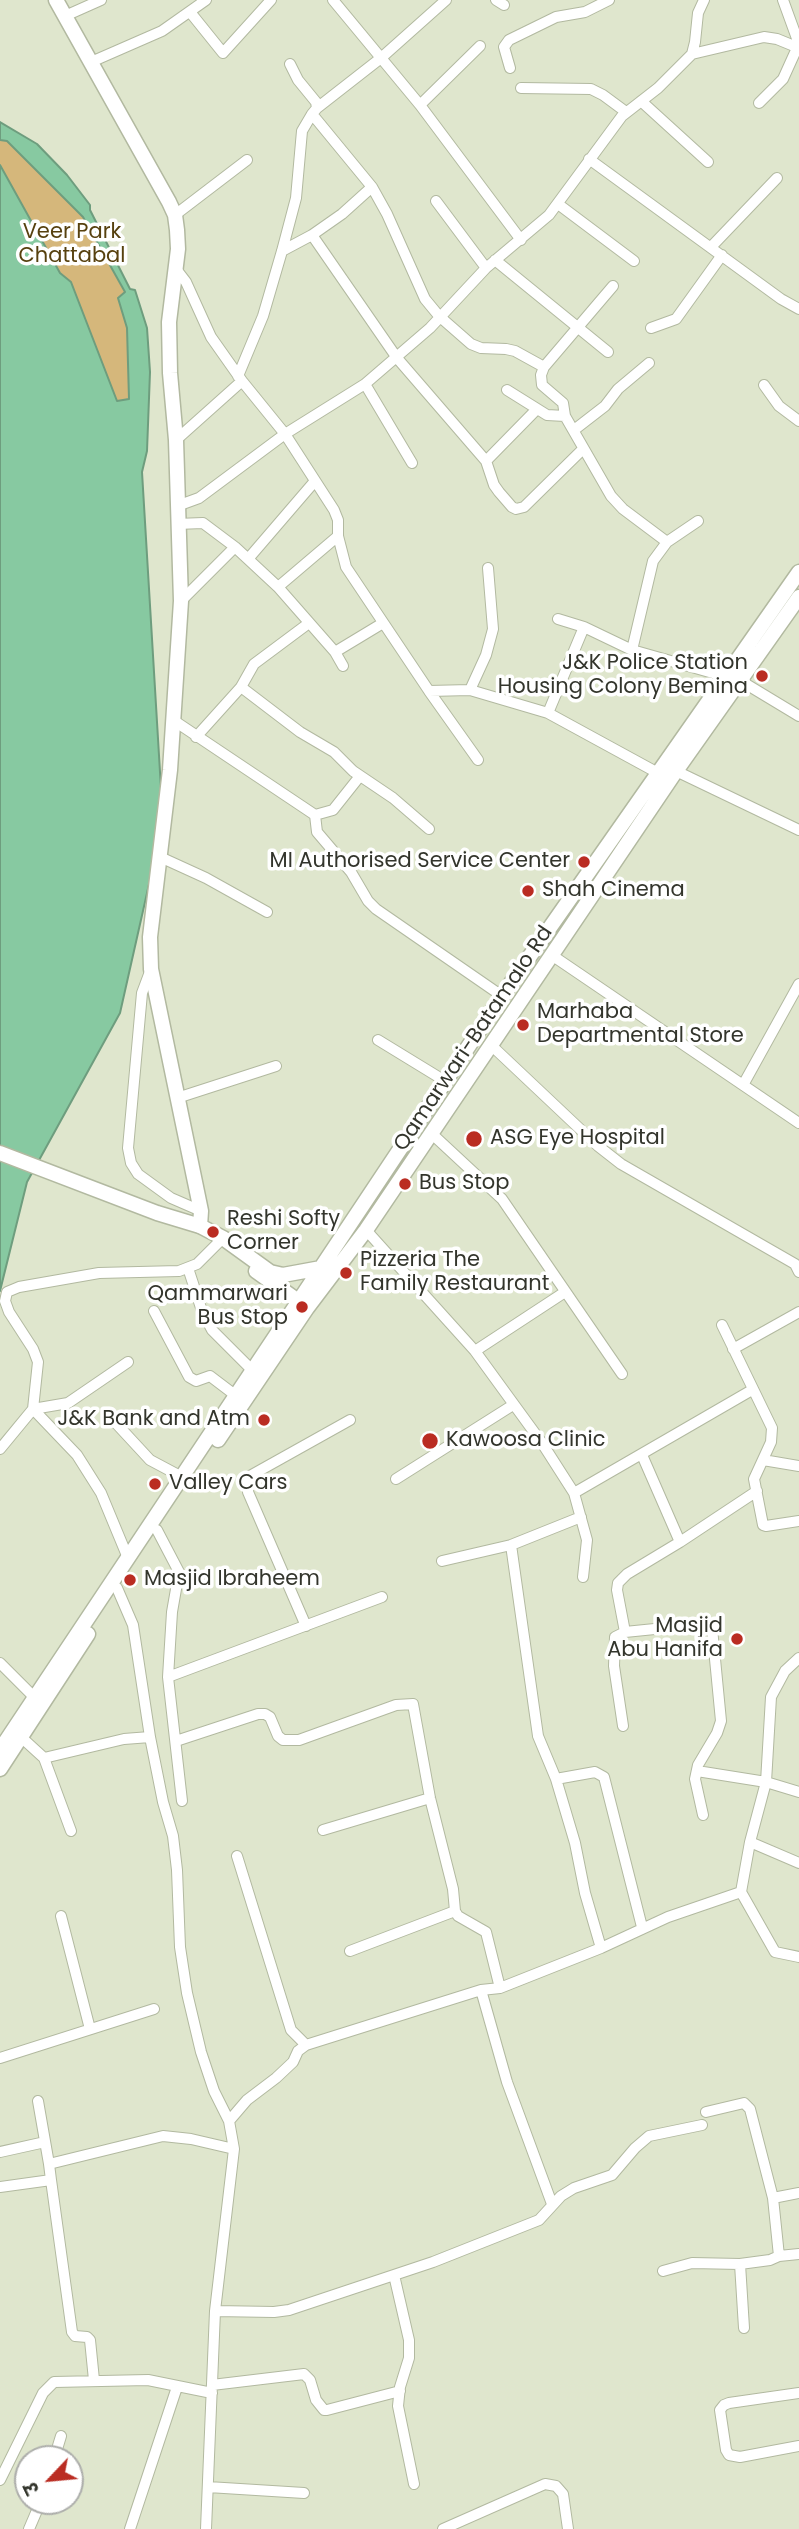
<!DOCTYPE html>
<html>
<head>
<meta charset="utf-8">
<style>
	body { margin:0 }
	#map { position:relative; width:799px; height:2529px; overflow:hidden; background:#dfe6cd; font-family:Poppins,"Noto Sans Devanagari",sans-serif }
	canvas { display:block }
	.north { position:absolute; left:14px; top:2445px; width:70px; height:70px; box-sizing:border-box; background:#fff; border:2px solid #adaeab; border-radius:50%; rotate:244deg; font-size:19px; font-weight:700; line-height:28px; text-align:center; color:#33352c }
	.north::after { content:''; display:block; margin:auto; width:24px; height:32px; background:#ba2c22; clip-path:polygon(50% 0,100% 100%,50% 72%,0 100%) }
</style>
</head>
<body>
<div id="map">
<canvas width="799" height="2529"></canvas>
<div class="north">उ</div>
</div>
<script>
const ctx = document.querySelector('canvas').getContext('2d');
ctx.lineJoin = 'round';
function fillPath(path, color) { ctx.fillStyle = color; ctx.fill(path, 'evenodd'); }
const poly = rows => new Path2D(rows.map(r => 'M' + r).join(''));
function strokePath(path, color, width, dash) { ctx.strokeStyle = color; ctx.lineWidth = width; ctx.lineCap = dash ? 'butt' : 'round'; ctx.setLineDash(dash || []); ctx.stroke(path); }
function drawText(font, color, halo, rows, align = 'center') {
  ctx.font = font + ' Poppins,sans-serif'; ctx.lineWidth = 7; ctx.setLineDash([]); ctx.textBaseline = 'middle'; ctx.strokeStyle = halo; ctx.fillStyle = color; for (const [text, x, y, turn = 0] of rows) {
    ctx.save(); ctx.translate(x, y); ctx.rotate((+turn || 0) * Math.PI / 180); ctx.textAlign = isNaN(turn) ? turn : align; if (halo) ctx.strokeText(text, 0, 0); ctx.fillText(text, 0, 0); ctx.restore();
  }
}
const green = poly([
	[0,140,7,141,83,217,125,293,118,298,127,328,129,399,117,401,71,283,60,274,0,165]
]);
const water = poly([
	[0,122,37,144,67,175,90,205,90,210,130,289,135,290,147,328,150,372,147,451,142,472,163,822,120,1013,27,1182,0,1291,0,165,60,273,71,282,117,401,129,399,127,328,118,298,125,292,83,217,7,141,0,140,0,122]
]);
const street = poly([
	[333,0,420,105,521,240],
	[496,0,504,5],
	[783,0,799,44],
	[190,12,223,53,271,0],
	[65,16,101,0],
	[692,54,764,37,777,39,799,48],
	[91,62,162,31,206,0],
	[290,64,298,80,316,102,317,108,312,114,372,187,387,214,425,299,439,316,471,344,481,348,506,349,515,351,544,367,541,375,542,385,563,403,565,416,611,496,623,509,667,542],
	[510,68,504,47,509,40,556,17,585,12,609,0],
	[521,88,591,89,603,95,626,112],
	[641,101,708,162],
	[759,103,783,79,797,48],
	[420,105,480,46],
	[317,108,381,58,446,0],
	[589,159,781,299,799,309],
	[372,187,342,214,312,235,397,358,486,461,494,485,499,492,512,507,516,509,524,507,583,449],
	[436,201,486,268],
	[558,204,634,261],
	[175,215,247,160],
	[711,247,777,178],
	[282,251,312,235],
	[495,260,608,352],
	[176,269,186,282,211,337,242,381,285,434,334,510,338,520,338,536,346,567,429,691,470,690,548,713,658,773],
	[651,328,676,319,722,255],
	[544,367,613,286],
	[238,376,263,316,282,251,296,198,302,131,312,114],
	[365,384,412,463],
	[764,385,779,406,799,421],
	[507,390,547,415,565,416],
	[574,430,605,406,618,389,649,363],
	[176,440,242,381],
	[486,461,537,409],
	[177,506,199,498,285,434,365,384,430,328,486,268,549,215,622,116,658,88,692,54,695,42,698,13,704,0],
	[177,524,203,523,235,547,278,587,335,652,343,666],
	[248,559,315,481],
	[278,587,338,536],
	[181,601,235,547],
	[558,619,584,627,632,650,727,677],
	[632,650,653,561,667,542,698,521],
	[335,652,383,623],
	[741,681,799,716],
	[241,687,300,732,334,752,353,771,393,798,429,829],
	[470,690,486,655,493,629,488,568],
	[429,691,478,760],
	[548,713,584,627],
	[173,720,315,815,317,832,351,872,368,901,376,909,502,996],
	[196,737,241,687,254,664,309,623],
	[676,771,799,830],
	[315,815,333,810,360,776],
	[160,857,206,878,267,912],
	[553,956,799,1123],
	[151,969,142,993,128,1148,131,1163,138,1174,171,1198,201,1211],
	[378,1040,445,1081],
	[492,1046,598,1146,621,1164,795,1264,799,1272],
	[743,1085,799,984],
	[177,1098,276,1066],
	[431,1133,502,1199,622,1374],
	[366,1230,475,1351,542,1443,574,1493,587,1540,583,1577],
	[188,1268,202,1311,212,1330,252,1370],
	[154,1311,189,1377,196,1381,210,1376,235,1395],
	[722,1325,772,1428,771,1442,754,1479,763,1525,766,1526,799,1521],
	[733,1349,799,1312],
	[475,1351,565,1292],
	[33,1409,77,1455,101,1493,128,1558],
	[33,1409,68,1403,128,1362],
	[113,1420,150,1460,182,1477],
	[0,1449,33,1409,38,1362,33,1349,9,1312,5,1301,7,1292,19,1287,99,1273,179,1271,197,1264,223,1238],
	[642,1455,680,1542],
	[763,1460,799,1466],
	[396,1479,513,1405],
	[574,1493,752,1390],
	[581,1517,511,1545,538,1736,556,1779,575,1843,585,1893,601,1948],
	[157,1530,179,1572,172,1612,168,1677,182,1801],
	[442,1561,511,1545],
	[117,1588,133,1625,150,1737,163,1802,173,1836,177,1870,180,1947,187,1993,201,2052,214,2091,229,2121],
	[306,1626,248,1492,248,1477,350,1420],
	[625,1632,704,1624,712,1628,721,1721,717,1733,698,1765,695,1779,703,1815],
	[0,1663,35,1698],
	[168,1677,382,1597],
	[623,1726,614,1666,615,1637,625,1632,617,1590,618,1583,627,1574,680,1542,757,1491],
	[21,1737,44,1758,71,1831],
	[176,1741,258,1714,265,1714,270,1717,278,1736,283,1740,299,1740,396,1705,413,1704,430,1798,453,1889,455,1911,458,1916,486,1932,500,1988],
	[44,1758,124,1739,150,1737],
	[697,1771,766,1782,799,1792],
	[556,1779,595,1772,604,1777,642,1927],
	[323,1830,430,1798],
	[750,1842,799,1863],
	[237,1856,291,2030,306,2045],
	[741,1892,775,1952,799,1957],
	[61,1916,90,2029],
	[350,1951,455,1911],
	[481,1990,507,2082,552,2204],
	[0,2058,154,2009],
	[38,2101,49,2164],
	[0,2152,45,2142],
	[51,2180,72,2332,75,2336,87,2337,90,2340,94,2380],
	[0,2187,51,2180,49,2164,163,2136,191,2139,234,2149],
	[773,2198,799,2193],
	[779,2256,799,2254],
	[740,2264,744,2328],
	[663,2271,692,2263,740,2264,770,2260,779,2256,773,2198,750,2109,744,2103,706,2112],
	[394,2275,409,2340,409,2358,400,2387,398,2406,414,2484],
	[215,2311,274,2312,289,2310,433,2262,539,2220,561,2196,574,2188,612,2175,635,2148,649,2136,702,2125],
	[212,2385,304,2374,310,2380,316,2400,324,2410,327,2410,400,2391],
	[799,2393,729,2403,724,2405,720,2410,726,2450,729,2455,740,2457,799,2446],
	[54,2459,61,2436],
	[0,2480,43,2393,54,2382,148,2380,212,2393],
	[208,2487,304,2493],
	[29,2529,41,2501],
	[130,2529,177,2387],
	[206,2529,215,2311,234,2149,229,2121,247,2100,276,2078,293,2062,298,2051,306,2045,481,1990,500,1988,601,1948,668,1917,741,1892,750,1842,766,1782,771,1697,785,1671,799,1658],
	[443,2529,545,2484,556,2486,563,2494,568,2529]
]);
const secondary = poly([
	[56,0,169,202,175,215,177,230,178,249,169,322,170,373,176,440,181,601,170,770,150,937,151,969,201,1211,200,1226]
]);
const primary = poly([
	[0,1153,157,1213,200,1226,223,1238,270,1272,283,1275,321,1268],
	[256,1271,305,1306],
	[218,1440,307,1308,366,1230,676,771,799,597],
	[0,1750,502,996,799,572],
	[0,1769,88,1634]
]);
const markers = [
	[762,676,7,"#ba2c22"],
	[584,862,7,"#ba2c22"],
	[528,891,7,"#ba2c22"],
	[523,1025,7,"#ba2c22"],
	[474,1139,9,"#ba2c22"],
	[405,1184,7,"#ba2c22"],
	[213,1232,7,"#ba2c22"],
	[346,1273,7,"#ba2c22"],
	[302,1307,7,"#ba2c22"],
	[264,1420,7,"#ba2c22"],
	[430,1441,9,"#ba2c22"],
	[155,1484,7,"#ba2c22"],
	[130,1580,7,"#ba2c22"],
	[737,1639,7,"#ba2c22"]
];
const parkNames = [
	["Veer Park",72,233],
	["Chattabal",72,257]
];
const poiNames = [
	["J&K Police Station",748,664,"right"],
	["Housing Colony Bemina",748,688,"right"],
	["MI Authorised Service Center",570,862,"right"],
	["Shah Cinema",542,891],
	["Marhaba",537,1013],
	["Departmental Store",537,1037],
	["ASG Eye Hospital",490,1139],
	["Bus Stop",419,1184],
	["Reshi Softy",227,1220],
	["Corner",227,1244],
	["Pizzeria The",360,1261],
	["Family Restaurant",360,1285],
	["Qammarwari",288,1295,"right"],
	["Bus Stop",288,1319,"right"],
	["J&K Bank and Atm",250,1420,"right"],
	["Kawoosa Clinic",446,1441],
	["Valley Cars",169,1484],
	["Masjid Ibraheem",144,1580],
	["Masjid",723,1627,"right"],
	["Abu Hanifa",723,1651,"right"]
];
const streetNames = [
	["Qamarwari-Batamalo Rd",474,1039,-56]
];
fillPath(green, '#d5b77b');
fillPath(water, '#87c9a1');
strokePath(water, '#6e9d7e', 2);
strokePath(street, '#b2b9a0', 12);
strokePath(secondary, '#b2b9a0', 17);
strokePath(primary, '#b2b9a0', 17);
strokePath(street, '#fff', 10);
strokePath(secondary, '#fff', 14);
strokePath(primary, '#fff', 14);
for (const [x, y, r, color] of markers) { const dot = new Path2D(); dot.arc(x, y, r, 0, 2 * Math.PI); ctx.fillStyle = color; ctx.fill(dot); strokePath(dot, '#fff', 2.5); }
drawText('21px', '#57410f', '#fff', parkNames);
drawText('21px', '#33352c', '#fff', poiNames, 'left');
drawText('21px', '#33352c', '#fff', streetNames);
</script>
</body>
</html>
